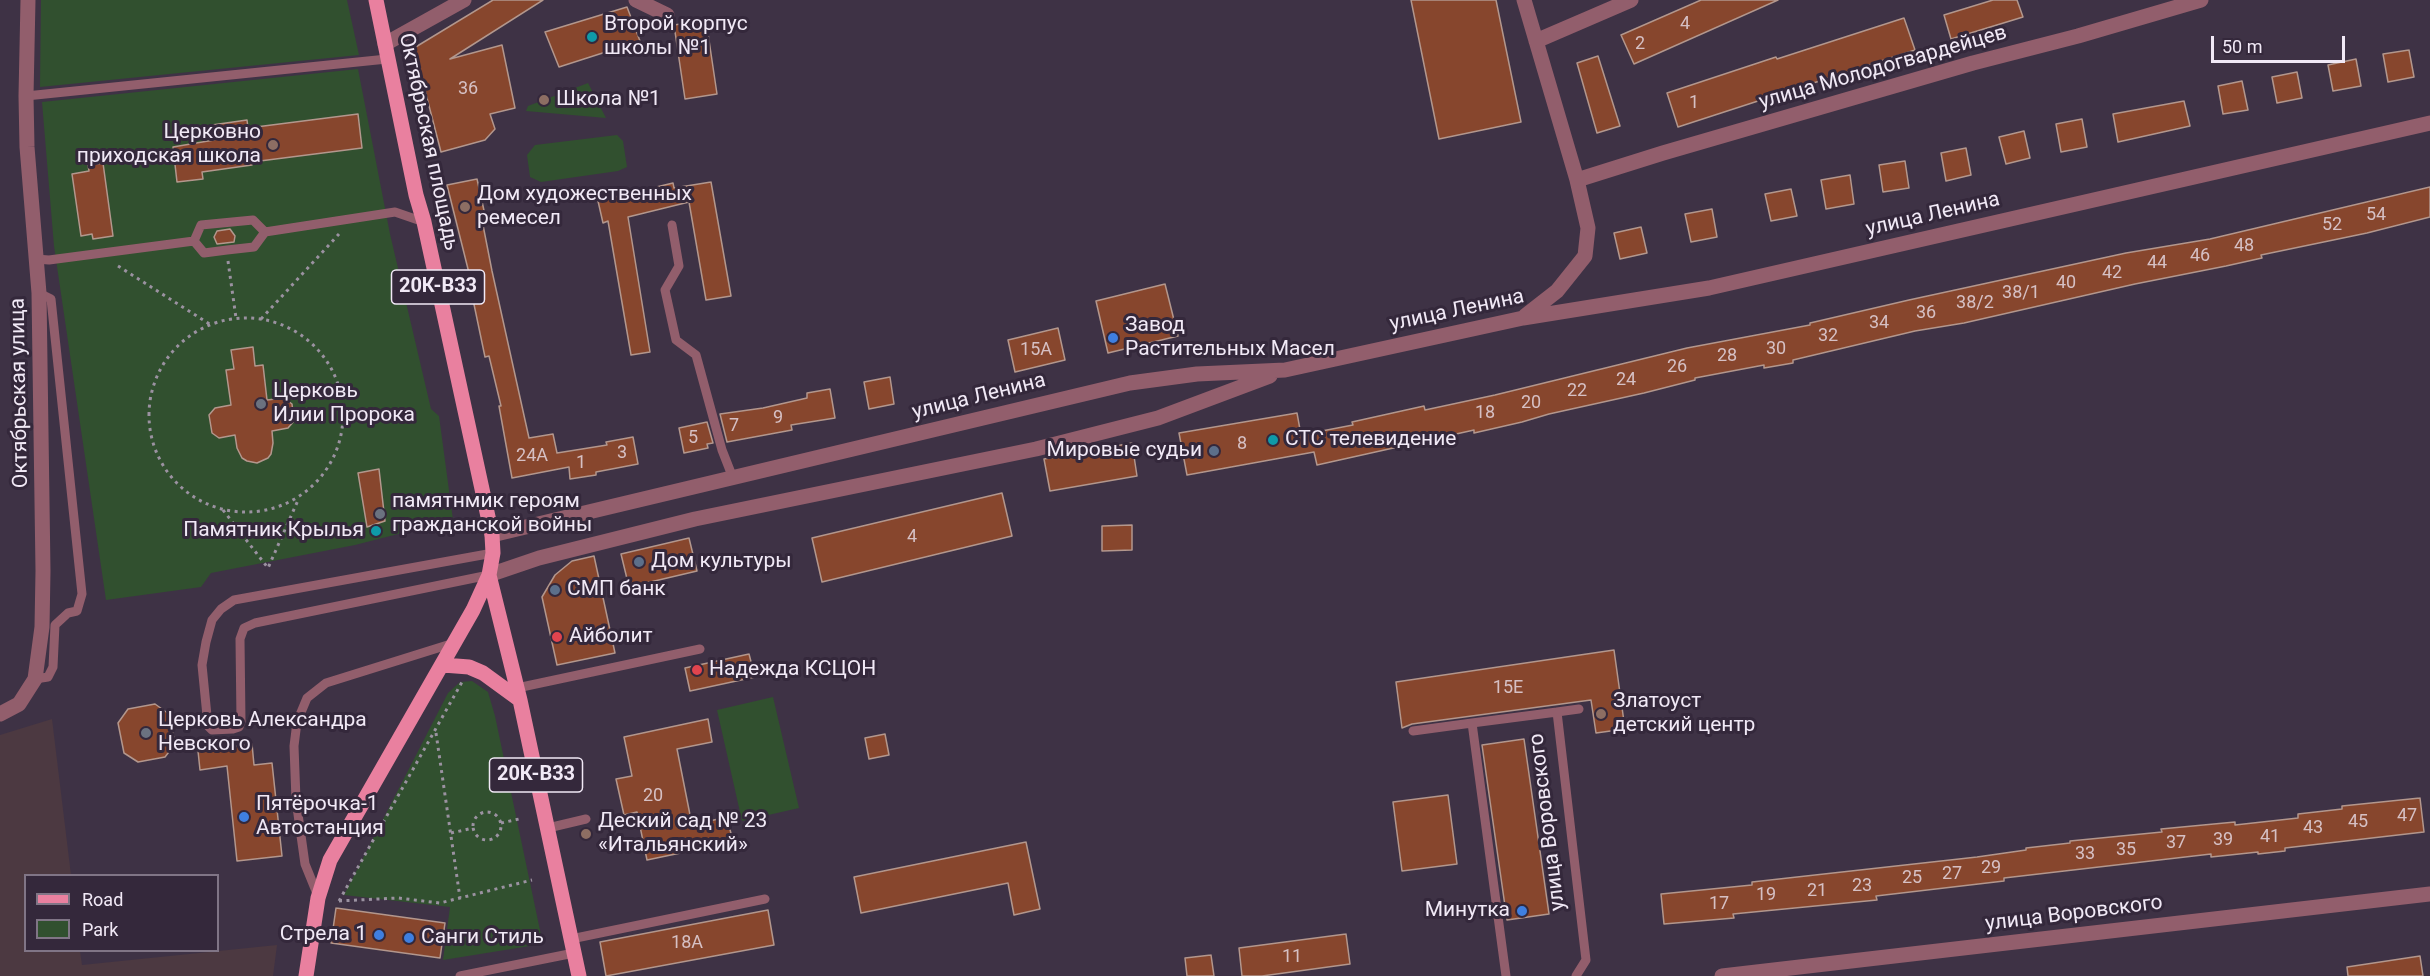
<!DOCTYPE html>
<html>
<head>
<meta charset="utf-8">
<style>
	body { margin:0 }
	#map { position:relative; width:2430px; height:976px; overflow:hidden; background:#3e3245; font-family:Roboto,sans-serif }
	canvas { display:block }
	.legend { position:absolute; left:24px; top:874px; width:195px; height:78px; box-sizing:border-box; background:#34283b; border:2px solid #807586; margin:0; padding:8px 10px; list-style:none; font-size:18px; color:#f1e9f6 }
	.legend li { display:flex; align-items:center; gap:12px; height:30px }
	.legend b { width:30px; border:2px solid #807586 }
	.scale { position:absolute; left:2211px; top:36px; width:134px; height:27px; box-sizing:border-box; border:3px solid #f1e9f6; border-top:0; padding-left:8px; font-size:18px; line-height:21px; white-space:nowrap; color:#f1e9f6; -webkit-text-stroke:4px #34283b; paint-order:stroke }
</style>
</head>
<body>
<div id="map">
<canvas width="2430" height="976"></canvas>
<ul class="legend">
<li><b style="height:8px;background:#e9809f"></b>Road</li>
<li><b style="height:16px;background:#31502f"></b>Park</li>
</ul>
<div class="scale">50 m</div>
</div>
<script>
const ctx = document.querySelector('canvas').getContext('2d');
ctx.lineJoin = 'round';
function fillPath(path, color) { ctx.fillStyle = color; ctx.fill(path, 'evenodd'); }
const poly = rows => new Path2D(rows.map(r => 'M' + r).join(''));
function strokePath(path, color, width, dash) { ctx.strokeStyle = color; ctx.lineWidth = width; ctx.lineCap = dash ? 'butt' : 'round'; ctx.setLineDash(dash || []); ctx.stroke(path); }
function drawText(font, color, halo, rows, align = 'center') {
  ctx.font = font + ' Roboto,sans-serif'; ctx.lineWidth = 6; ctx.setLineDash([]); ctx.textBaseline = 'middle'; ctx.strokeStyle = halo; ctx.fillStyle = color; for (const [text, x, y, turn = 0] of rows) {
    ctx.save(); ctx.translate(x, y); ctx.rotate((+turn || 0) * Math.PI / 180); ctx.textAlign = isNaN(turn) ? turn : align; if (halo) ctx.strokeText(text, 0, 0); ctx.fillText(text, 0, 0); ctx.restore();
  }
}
const commercial = poly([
	[52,719,71,875,26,876,26,950,80,951,82,965,277,945,273,976,0,976,0,735]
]);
const green = poly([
	[41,0,347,0,359,55,40,87],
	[358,69,390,234,431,409,439,416,453,520,355,545,211,573,201,587,106,600,54,246,42,102],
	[588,83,606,118,526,111,528,106],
	[617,135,623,141,627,167,618,171,541,182,530,177,527,155,535,145],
	[472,681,488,692,495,716,541,935,536,945,443,960,450,907,344,895,448,693,460,682],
	[773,697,799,808,742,821,717,710]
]);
const building = poly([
	[493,0,543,0,450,59,502,45,515,108,490,114,495,129,485,140,441,152,414,48,493,0],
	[1411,0,1496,0,1521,122,1439,139,1411,0],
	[1701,0,1778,0,1634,64,1621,35,1701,0],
	[1993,0,2017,0,2023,17,1951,39,1944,15,1993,0],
	[627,7,640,41,559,67,545,32,627,7],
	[1904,18,1915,50,1678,127,1667,93,1776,57,1777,59,1904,18],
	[706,20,717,94,685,99,674,25,706,20],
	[2409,50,2414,77,2388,82,2383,54,2409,50],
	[1598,56,1620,126,1597,133,1577,63,1598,56],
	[2356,59,2361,86,2333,91,2328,65,2356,59],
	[2297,72,2302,98,2277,103,2272,77,2297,72],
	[2242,81,2248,110,2223,114,2218,86,2242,81],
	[2184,101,2190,126,2118,142,2113,114,2184,101],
	[358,114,362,148,252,162,252,165,202,172,203,179,177,182,173,147,214,140,212,125,247,120,248,128,358,114],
	[2082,119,2087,147,2061,152,2056,124,2082,119],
	[2024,131,2030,158,2006,164,1999,137,2024,131],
	[1966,148,1971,175,1946,181,1941,153,1966,148],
	[1905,161,1909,188,1883,192,1879,165,1905,161],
	[103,163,113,236,93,239,92,234,81,236,72,174,89,171,88,165,103,163],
	[1850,175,1854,204,1826,209,1821,180,1850,175],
	[477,179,487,224,483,225,492,271,529,438,553,434,557,453,607,445,606,442,633,437,638,464,596,472,596,475,570,479,569,467,512,478,499,406,501,406,489,356,485,357,471,290,473,289,447,185,477,179],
	[711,182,731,296,706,300,689,202,628,217,650,352,631,355,608,221,603,223,598,201,673,183,674,188,711,182],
	[2430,187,2430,217,2367,233,2261,255,2262,258,2226,266,2135,284,1964,323,1915,331,1793,360,1793,363,1764,368,1764,365,1695,378,1695,380,1644,393,1549,414,1522,422,1474,433,1474,430,1353,457,1317,465,1314,452,1187,475,1179,433,1297,413,1301,435,1353,425,1352,422,1424,406,1425,410,1495,395,1687,348,1810,325,1810,323,1909,300,2126,253,2210,239,2430,187],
	[1791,189,1797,216,1771,221,1765,194,1791,189],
	[1712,209,1717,237,1691,242,1685,214,1712,209],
	[1641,227,1647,253,1620,259,1614,233,1641,227],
	[230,229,235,236,234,242,217,244,214,237,217,231,230,229],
	[1165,284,1178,336,1108,353,1096,301,1165,284],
	[1058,328,1065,360,1015,372,1008,340,1058,328],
	[253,347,255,366,263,365,267,400,284,398,292,404,294,421,288,428,272,431,273,443,271,454,268,458,257,463,247,461,242,458,237,448,235,435,219,438,212,433,209,415,215,408,231,405,226,370,234,369,231,350,253,347],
	[890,377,894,404,869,409,864,382,890,377],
	[830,389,835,418,791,425,792,430,727,442,720,414,763,408,807,398,807,393,830,389],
	[707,422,713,443,707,444,708,448,684,453,679,428,707,422],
	[1132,443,1137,476,1050,491,1044,459,1132,443],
	[379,469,385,521,367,527,358,473,379,469],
	[1002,493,1012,536,822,582,812,538,1002,493],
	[1132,525,1132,550,1102,551,1102,526,1132,525],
	[689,538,697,571,629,587,621,554,689,538],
	[594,556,615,653,557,665,542,597,555,575,572,561,594,556],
	[1614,650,1625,729,1596,733,1591,700,1412,724,1402,728,1396,682,1614,650],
	[749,654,755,677,690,691,685,668,749,654],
	[155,704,169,714,175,744,165,757,138,762,124,753,118,723,128,709,155,704],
	[708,719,712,742,677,749,692,825,727,817,733,842,647,860,637,812,624,815,616,779,632,776,624,737,708,719],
	[885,734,889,755,869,759,865,738,885,734],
	[1524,739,1549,914,1507,920,1482,745,1524,739],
	[252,744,254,765,272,763,282,856,237,861,227,766,200,770,198,751,252,744],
	[1448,795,1457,864,1402,871,1393,802,1448,795],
	[2420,798,2424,832,2285,848,2285,851,2258,854,2258,852,2211,857,2211,854,2004,878,2004,881,1876,896,1877,900,1733,914,1734,918,1664,924,1661,894,1752,885,1752,882,1977,857,2026,850,2026,848,2070,843,2070,841,2162,832,2161,829,2235,822,2235,825,2298,818,2298,814,2342,809,2342,806,2420,798],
	[1026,842,1040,909,1014,915,1008,883,861,913,854,877,1026,842],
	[336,908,445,923,440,958,331,943,336,908],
	[768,910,774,945,606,976,600,942,768,910],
	[1346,934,1350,964,1262,976,1242,976,1239,948,1346,934],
	[1211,955,1214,976,1187,976,1185,958,1211,955],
	[2420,956,2423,976,2348,976,2347,967,2420,956]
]);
const path = poly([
	[228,261,236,318],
	[118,266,211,325],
	'149 415a97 97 0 1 1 194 0a97 97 0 1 1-194 0Z',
	[261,319,339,234],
	[223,510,268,568,299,498],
	[436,733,460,898],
	'473 826a14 14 0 1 1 28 0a14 14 0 1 1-28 0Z',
	[501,823,519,819],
	[451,833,473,828],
	[339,901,462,682],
	[339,901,398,898,440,903,532,880]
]);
const lane = poly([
	[26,96,387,59],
	[672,225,679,266,665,290,676,340,696,355,722,450,733,478],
	[194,241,201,225,253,220,265,232],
	[36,259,49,260,194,241,204,253,227,250,254,247,265,232,395,212,424,222],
	[489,575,255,623,244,628,240,639,241,721,239,727,233,729,212,730,208,726,202,665,206,642,212,620,221,609,234,600,493,553],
	[35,679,48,677,53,667,55,625,68,613,77,611,82,594,51,299,39,293],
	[517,688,700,649],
	[1557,712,1579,709],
	[1413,731,1472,723],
	[548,828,586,819],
	[318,896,305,864,296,800,294,746,297,722,307,698,326,683,454,643],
	[571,939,765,899],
	[460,976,574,953],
	[1506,976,1472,723,1557,712,1586,960,1576,976]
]);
const street = poly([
	[636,0,667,15],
	[1524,0,1577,180,1588,228,1585,256,1557,291,1525,316],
	[1536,41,1631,0],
	[385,44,464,0],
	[1577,180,1663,153,1973,63,2078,36,2201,0],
	[492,535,1130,383,1197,374,1285,370,1523,318,1709,288,2430,123],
	[489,575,539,558,695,519,1036,449,1158,418,1270,376],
	[0,714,19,704,35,679,42,627,43,571,39,293,27,147,26,96,28,0],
	[1722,976,2430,894]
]);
const primary = poly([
	[489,575,520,700,579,976],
	[443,665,469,667,483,673,520,700],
	[306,976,318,898,330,860,473,610,489,575,493,553,492,535,424,222,416,195,376,0]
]);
const markers = [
	[592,37,6,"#0f9aa8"],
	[544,100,6,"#8d6e63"],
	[273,145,6,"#8d6e63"],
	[465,207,6,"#8d6e63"],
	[1113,338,6,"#3f7fe0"],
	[261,404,6,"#6b7280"],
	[1273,440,6,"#0f9aa8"],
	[1214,451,6,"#5c6f8a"],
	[380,514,6,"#6b7280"],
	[376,531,6,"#0f9aa8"],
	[639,562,6,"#5c6f8a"],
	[555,590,6,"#5c6f8a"],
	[557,637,6,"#e0444e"],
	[697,670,6,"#e0444e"],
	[1601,714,6,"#8d6e63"],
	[146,733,6,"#6b7280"],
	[244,817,6,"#3f7fe0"],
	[586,834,6,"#8d6e63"],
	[1522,911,6,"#3f7fe0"],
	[379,935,6,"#3f7fe0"],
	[409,938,6,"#3f7fe0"]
];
const numberNames = [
	["4",1685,24],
	["2",1640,44],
	["36",468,89],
	["1",1694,103],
	["54",2376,215],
	["52",2332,225],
	["48",2244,246],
	["46",2200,256],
	["44",2157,263],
	["42",2112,273],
	["40",2066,283],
	["38/1",2021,293],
	["38/2",1975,303],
	["36",1926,313],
	["34",1879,323],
	["32",1828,336],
	["30",1776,349],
	["15А",1036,350],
	["28",1727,356],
	["26",1677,367],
	["24",1626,380],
	["22",1577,391],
	["20",1531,403],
	["18",1485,413],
	["9",778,418],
	["7",734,426],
	["5",693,438],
	["8",1242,444],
	["3",622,453],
	["24А",532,456],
	["1",581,463],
	["4",912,537],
	["15Е",1508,688],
	["20",653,796],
	["47",2407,816],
	["45",2358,822],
	["43",2313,828],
	["41",2270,837],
	["39",2223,840],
	["37",2176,843],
	["35",2126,850],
	["33",2085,854],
	["29",1991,868],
	["27",1952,874],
	["25",1912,878],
	["23",1862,886],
	["21",1817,891],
	["19",1766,895],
	["17",1719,904],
	["18А",687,943],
	["11",1292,957]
];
const shields = [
	[438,287,93],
	[536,775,93]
];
const shieldNames = [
	["20К-В33",438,287],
	["20К-В33",536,775]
];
const poiNames = [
	["Второй корпус",604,25],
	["школы №1",604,49],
	["Школа №1",556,100],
	["Церковно",261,133,"right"],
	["приходская школа",261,157,"right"],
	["Дом художественных",477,195],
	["ремесел",477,219],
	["Завод",1125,326],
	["Растительных Масел",1125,350],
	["Церковь",273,392],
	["Илии Пророка",273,416],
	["СТС телевидение",1285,440],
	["Мировые судьи",1202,451,"right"],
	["памятнмик героям",392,502],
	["гражданской войны",392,526],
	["Памятник Крылья",364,531,"right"],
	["Дом культуры",651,562],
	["СМП банк",567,590],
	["Айболит",569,637],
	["Надежда КСЦОН",709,670],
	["Златоуст",1613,702],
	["детский центр",1613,726],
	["Церковь Александра",158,721],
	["Невского",158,745],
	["Пятёрочка-1",256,805],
	["Автостанция",256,829],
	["Деский сад № 23",598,822],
	["«Итальянский»",598,846],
	["Минутка",1510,911,"right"],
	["Стрела 1",367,935,"right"],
	["Санги Стиль",421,938]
];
const streetNames = [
	["улица Молодогвардейцев",1883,68,-16],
	["Октябрьская площадь",428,142,78],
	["улица Ленина",1933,215,-13],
	["улица Ленина",1457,311,-12],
	["Октябрьская улица",20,393,-91],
	["улица Ленина",979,397,-14],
	["улица Воровского",1548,822,-97],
	["улица Воровского",2074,914,-7]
];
fillPath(commercial, '#4c3941');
fillPath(green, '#31502f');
fillPath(building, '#87462d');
strokePath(building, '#b3978d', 1.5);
strokePath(path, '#9b92a1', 3, [3, 4.5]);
strokePath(lane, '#925e6c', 9);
strokePath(street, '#925e6c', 15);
strokePath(primary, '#e9809f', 15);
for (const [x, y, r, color] of markers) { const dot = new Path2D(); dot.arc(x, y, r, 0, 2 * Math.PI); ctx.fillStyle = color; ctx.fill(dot); strokePath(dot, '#34283b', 2); }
drawText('18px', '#d6c0c4', null, numberNames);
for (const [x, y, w] of shields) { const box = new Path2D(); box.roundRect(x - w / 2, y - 17, w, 34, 4.5); ctx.fillStyle = '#34283b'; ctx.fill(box); strokePath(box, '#f1e9f6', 1.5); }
drawText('bold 20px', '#f1e9f6', null, shieldNames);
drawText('21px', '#f1e9f6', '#34283b', poiNames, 'left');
drawText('21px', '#f1e9f6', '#34283b', streetNames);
</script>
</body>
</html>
